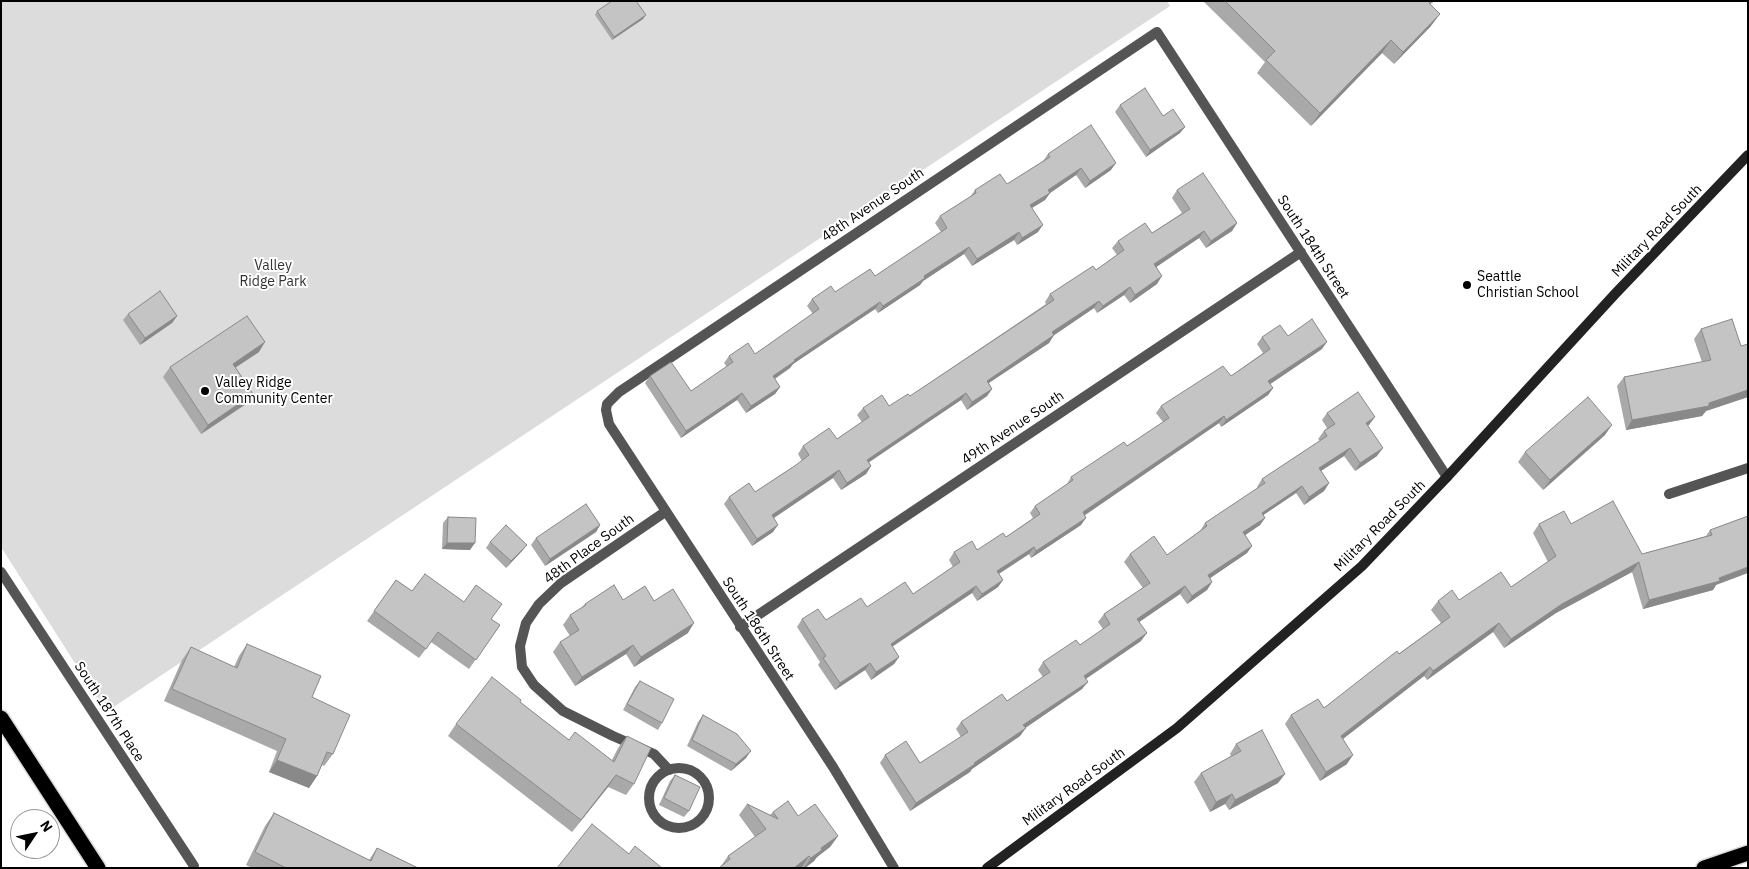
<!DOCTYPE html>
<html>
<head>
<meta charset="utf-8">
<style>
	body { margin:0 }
	#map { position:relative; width:1749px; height:869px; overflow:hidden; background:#fff; font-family:"IBM Plex Sans",sans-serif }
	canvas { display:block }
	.frame { position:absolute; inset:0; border:2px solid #000; pointer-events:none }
	.north { position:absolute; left:10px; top:809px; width:50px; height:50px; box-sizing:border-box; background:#fff; border:1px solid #999; border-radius:50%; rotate:56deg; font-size:14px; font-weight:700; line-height:20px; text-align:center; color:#000 }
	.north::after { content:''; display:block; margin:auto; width:18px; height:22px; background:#000; clip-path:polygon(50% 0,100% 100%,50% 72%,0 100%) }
</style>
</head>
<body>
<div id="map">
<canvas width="1749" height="869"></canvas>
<div class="frame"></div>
<div class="north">N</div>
</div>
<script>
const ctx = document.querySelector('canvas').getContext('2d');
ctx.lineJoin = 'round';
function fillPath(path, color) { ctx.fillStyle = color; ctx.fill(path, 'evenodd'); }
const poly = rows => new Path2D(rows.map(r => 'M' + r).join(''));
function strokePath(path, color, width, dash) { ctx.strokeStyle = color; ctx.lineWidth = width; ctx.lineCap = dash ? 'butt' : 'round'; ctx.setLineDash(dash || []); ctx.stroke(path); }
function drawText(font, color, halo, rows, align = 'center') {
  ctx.font = font + ' "IBM Plex Sans",sans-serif'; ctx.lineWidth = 4; ctx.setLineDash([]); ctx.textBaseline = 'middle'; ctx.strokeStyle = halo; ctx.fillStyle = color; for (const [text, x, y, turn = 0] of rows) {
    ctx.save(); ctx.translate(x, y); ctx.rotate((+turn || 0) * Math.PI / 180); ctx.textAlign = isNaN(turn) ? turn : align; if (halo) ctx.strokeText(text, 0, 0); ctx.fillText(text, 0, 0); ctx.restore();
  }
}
const green = poly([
	[1,1,1167,1,1170,6,106,712,1,547]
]);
const minor = poly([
	[1669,494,1748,468],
	[665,512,561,583,539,604,526,623,520,646,522,667,534,685,563,711,613,736,654,754,669,770],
	[1,572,194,866],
	[740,627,1301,252],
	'649 798a30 30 0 1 1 60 0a30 30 0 1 1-60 0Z',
	[894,868,833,767,609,424,606,410,607,404,619,392,1157,32,1447,477]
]);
const secondary = poly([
	[987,868,1177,728,1362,566,1447,477,1615,294,1748,155]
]);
const motorway = poly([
	[1,718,98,868],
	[1704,868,1748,853]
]);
const wall = poly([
	[1203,1,1434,1,1431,4,1431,26,1394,64,1382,53,1311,126,1257,73,1265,62],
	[597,11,643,19,612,40,595,15],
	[1120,105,1163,116,1185,127,1180,133,1146,157,1115,112],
	[1048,154,1111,170,1085,188,1076,175,1050,193,1045,200,1032,208,1038,232,1017,245,1014,240,972,266,964,254,923,281,920,285,878,313,875,309,793,364,790,368,775,379,780,387,775,394,746,413,737,400,681,438,645,383,650,376,691,391,727,367,724,363,729,356,755,354,813,314,807,306,812,299,835,292,875,276,941,232,935,223,940,216,970,197,975,190,1007,184,1043,161],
	[1177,190,1237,223,1232,231,1206,248,1199,238,1156,267,1157,284,1130,303,1124,295,1097,313,1094,308,1054,335,1049,343,989,383,992,389,987,396,967,410,961,400,869,462,871,466,866,474,841,490,833,478,774,518,773,532,752,546,724,504,729,497,755,492,802,461,798,454,803,446,837,439,862,422,857,415,863,408,889,406,910,396,1046,304,1045,302,1050,294,1096,270,1117,255,1112,248,1118,241,1152,233,1182,213,1172,198],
	[128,314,177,316,172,323,140,345,123,320],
	[1701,329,1741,346,1748,344,1748,397,1706,411,1702,416,1626,430,1617,386,1624,377,1702,362,1694,339],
	[1288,336,1322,349,1270,384,1273,388,1268,395,1221,427,1219,423,1084,515,1081,525,1031,558,1029,554,999,574,1003,580,998,587,977,601,972,593,892,646,899,657,894,664,871,680,865,670,835,690,818,665,820,662,797,627,802,619,826,620,867,607,913,594,953,567,949,560,954,552,977,550,1006,537,1033,518,1030,513,1035,506,1067,484,1071,477,1127,446,1163,422,1156,413,1161,406,1231,376,1263,353,1257,344,1262,337],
	[259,352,235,367,253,394,246,404,201,434,163,377,170,367],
	[1327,413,1369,425,1367,426,1377,456,1355,471,1344,456,1321,471,1329,483,1324,491,1304,505,1296,493,1263,515,1265,518,1260,525,1245,535,1252,546,1247,553,1210,578,1212,582,1207,590,1187,604,1180,594,1139,622,1141,641,1086,679,1082,689,1025,728,1020,736,972,769,970,772,910,811,880,763,885,755,920,763,961,737,956,729,961,722,1007,701,1043,677,1038,670,1043,662,1080,645,1103,629,1098,622,1104,614,1143,588,1124,562,1130,554,1167,555,1200,531,1205,523,1258,488,1257,487,1262,479,1320,441,1318,439,1324,431,1327,428,1322,420],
	[1605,435,1543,490,1518,462,1525,452],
	[1748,516,1716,585,1713,590,1643,609,1632,572,1556,613,1504,648,1493,632,1427,680,1424,676,1343,739,1347,764,1320,781,1285,724,1291,715,1324,708,1441,623,1431,610,1438,601,1459,600,1511,587,1548,562,1533,533,1539,524,1571,524,1642,554,1706,536,1710,530],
	[448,517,470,550,442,549,443,523],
	[600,525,596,532,545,566,531,545,536,538],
	[490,542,527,545,522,551,506,568,486,548],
	[396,580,412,591,464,602,500,625,469,669,431,642,419,658,367,621],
	[623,600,654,601,688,633,634,667,626,654,575,686,553,652,560,642,570,636,563,625,570,615,581,608,585,604],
	[247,644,312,697,333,754,324,766,322,765,317,776,309,788,269,772,277,751,164,701,182,660,191,647,234,667,239,656],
	[640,681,662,723,658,730,623,710,635,687],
	[520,702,569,740,612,760,618,748,627,736,634,784,626,795,608,787,572,832,448,736,456,724],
	[703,715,746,758,731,771,687,746,698,722],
	[1236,744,1285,774,1278,783,1229,810,1225,804,1210,812,1194,782,1201,773,1231,756,1230,754],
	[675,775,689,811,684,817,659,805,670,781],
	[747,804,770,815,773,812,798,816,838,836,830,847,817,857,814,861,805,868,719,868,721,866,728,856,755,837,739,815],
	[274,813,369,860,377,848,418,868,252,868,246,865,265,826]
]);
const shadedWall = poly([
	[1440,14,1431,26,1394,64,1403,52],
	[646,15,643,19,612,40,614,37],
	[1391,40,1382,53,1311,126,1320,113],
	[1185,127,1180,133,1146,157,1150,150],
	[1116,163,1111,170,1085,188,1090,181],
	[1081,168,1076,175,1050,193,1045,200,1025,212,1030,205,1048,190],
	[1237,223,1232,231,1206,248,1211,241],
	[1043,225,1038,232,1017,245,1022,238],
	[1204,231,1199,238,1149,272,1154,264],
	[1019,232,1014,240,972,266,977,259],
	[969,247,964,254,923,281,920,285,878,313,883,306,924,276],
	[1162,276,1157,284,1130,303,1135,295],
	[1130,287,1124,295,1097,313,1103,306],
	[1099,301,1094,308,1047,340,1052,332],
	[880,302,875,309,793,364,790,368,768,383,773,376,794,360],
	[177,316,172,323,140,345,145,338],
	[1054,335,1049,343,981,388,987,381],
	[265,342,259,352,226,374,233,364],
	[1327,342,1322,349,1263,389,1268,381],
	[780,387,775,394,746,413,751,406],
	[1273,388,1268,395,1221,427,1226,420],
	[992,389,987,396,967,410,972,402],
	[1748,390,1748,397,1706,411,1702,416,1626,430,1632,420,1709,403],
	[742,393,737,400,681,438,686,431],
	[966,393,961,400,862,467,867,460],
	[253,394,246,404,201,434,208,425],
	[1224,416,1219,423,1078,520,1083,512],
	[1375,417,1369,425,1360,431,1366,423],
	[1612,425,1605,435,1543,490,1550,480],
	[1350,448,1344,456,1313,476,1319,468],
	[1383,448,1377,456,1355,471,1360,463],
	[871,466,866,474,841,490,847,483],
	[839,470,833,478,766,523,772,515],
	[1329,483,1324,491,1304,505,1309,497],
	[1302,486,1296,493,1256,520,1262,513],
	[1086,518,1081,525,1031,558,1036,551],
	[1265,518,1260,525,1238,540,1243,532],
	[600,525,596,532,545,566,550,559],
	[778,525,773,532,752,546,757,539],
	[447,543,475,543,470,550,442,549],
	[527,545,522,551,506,568,511,561],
	[1252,546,1247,553,1203,583,1208,575],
	[1034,547,1029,554,992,578,997,571],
	[1639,562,1632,572,1556,613,1504,648,1511,639,1562,604],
	[1748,567,1748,573,1716,585,1713,590,1643,609,1649,600,1719,578],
	[1003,580,998,587,977,601,982,594],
	[1212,582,1207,590,1187,604,1192,596],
	[976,586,972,593,886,651,891,644],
	[1185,586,1180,594,1132,627,1137,619],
	[694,623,688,633,634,667,641,657],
	[1499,623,1493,632,1427,680,1433,671],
	[1147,633,1141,641,1078,684,1084,676],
	[633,645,626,654,575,686,582,677],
	[899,657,894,664,871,680,876,672],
	[870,663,865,670,835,690,840,683],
	[1430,667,1424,676,1335,745,1341,736],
	[1088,682,1082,689,1018,733,1023,725],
	[1026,728,1020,736,972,769,970,772,910,811,916,803],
	[751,751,746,758,731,771,736,764],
	[1353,755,1347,764,1320,781,1326,772],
	[277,760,317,776,309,788,269,772],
	[1285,774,1278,783,1229,810,1235,800],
	[616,775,608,787,572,832,581,820],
	[1232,794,1225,804,1210,812,1216,802],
	[838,836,830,847,817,857,814,861,805,868,804,868,811,858,821,848],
	[809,856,801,868,794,868]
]);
const building = poly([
	[612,1,636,1,646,15,614,37,597,11,612,1],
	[1225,1,1430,1,1429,3,1440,14,1403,52,1391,40,1320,113,1266,60,1275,51,1225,1],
	[1145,88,1163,116,1173,109,1185,127,1150,150,1120,105,1145,88],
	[1091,125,1116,163,1090,181,1081,168,1048,190,1050,193,1030,205,1043,225,1022,238,1019,232,977,259,969,247,924,276,925,278,883,306,880,302,794,360,795,361,773,376,780,387,751,406,742,393,686,431,650,376,671,362,691,391,733,362,729,356,748,343,755,354,819,309,812,299,831,286,835,292,870,269,875,276,947,228,940,216,976,193,975,190,1000,174,1007,184,1050,157,1048,154,1091,125],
	[1203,173,1237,223,1211,241,1204,231,1154,264,1162,276,1135,295,1130,287,1103,306,1099,301,1052,332,1054,335,987,381,992,389,972,402,966,393,867,460,871,466,847,483,839,470,772,515,778,525,757,539,729,497,749,483,755,492,796,465,809,455,803,446,829,428,837,439,869,417,863,408,882,395,889,406,908,394,910,396,1054,300,1050,294,1093,266,1096,270,1124,250,1118,241,1145,223,1152,233,1190,209,1177,190,1203,173],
	[160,291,177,316,145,338,128,314,160,291],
	[247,316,265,342,233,364,253,394,208,425,170,367,247,316],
	[1312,319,1327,342,1268,381,1273,388,1226,420,1224,416,1083,512,1086,518,1036,551,1034,547,997,571,1003,580,982,594,976,586,891,644,899,657,876,672,870,663,840,683,823,658,826,656,802,619,818,609,826,620,861,598,867,607,905,582,913,594,960,562,954,552,972,541,977,550,1003,533,1006,537,1040,514,1035,506,1073,480,1071,477,1124,442,1127,446,1169,418,1161,406,1223,366,1231,376,1270,349,1262,337,1280,325,1288,336,1312,319],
	[1732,319,1741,346,1748,344,1748,390,1709,403,1709,406,1632,420,1624,377,1711,360,1701,329,1732,319],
	[1358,392,1375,417,1366,423,1383,448,1360,463,1350,448,1319,468,1329,483,1309,497,1302,486,1262,513,1265,518,1243,532,1252,546,1208,575,1212,582,1192,596,1185,586,1137,619,1147,633,1084,676,1088,682,1023,725,1026,728,974,763,975,764,916,803,885,755,906,741,920,763,968,732,961,722,1002,694,1007,701,1050,672,1043,662,1076,640,1080,645,1110,624,1104,614,1150,583,1130,554,1154,536,1167,555,1207,526,1205,523,1265,483,1262,479,1327,436,1324,431,1335,424,1327,413,1358,392],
	[1588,397,1612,425,1550,480,1525,452,1588,397],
	[1613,501,1642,554,1712,535,1710,530,1748,516,1748,567,1719,578,1720,581,1649,600,1639,562,1562,604,1511,639,1499,623,1433,671,1430,667,1341,736,1353,755,1326,772,1291,715,1318,699,1324,708,1397,651,1399,654,1450,617,1438,601,1452,590,1459,600,1501,572,1511,587,1556,556,1539,524,1564,511,1571,524,1613,501],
	[586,504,600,525,550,559,536,538,586,504],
	[448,517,476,518,475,543,447,543,448,517],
	[506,525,527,545,511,561,490,542,506,525],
	[425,574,464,602,476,585,502,604,491,619,500,625,476,660,438,632,426,649,374,611,396,580,412,591,425,574],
	[614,585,623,600,645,586,654,601,673,589,694,623,641,657,633,645,582,677,560,642,579,630,570,615,586,605,585,604,614,585],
	[247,644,321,676,312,697,350,715,333,754,327,752,317,776,277,760,286,739,172,689,191,647,237,668,247,644],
	[492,677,521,700,520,702,569,740,575,732,614,762,627,736,651,748,634,784,616,775,581,820,456,724,492,677],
	[640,681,674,699,662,723,627,704,640,681],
	[703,715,737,734,751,751,736,764,692,740,703,715],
	[1262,730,1285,774,1235,800,1232,794,1216,802,1201,773,1241,751,1236,744,1262,730],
	[675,775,700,787,689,811,664,798,675,775],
	[788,801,798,816,815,804,838,836,821,848,822,850,811,858,809,856,794,868,719,868,730,859,728,856,766,829,747,804,778,819,773,812,788,801],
	[274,813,371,861,377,848,418,868,286,868,255,852,274,813],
	[592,824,629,854,635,846,662,868,557,868,592,824]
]);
const markers = [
	[1467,285,5,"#000"],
	[205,391,5,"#000"]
];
const streetNames = [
	["48th Avenue South",873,205,-34],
	["Military Road South",1657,231,-46],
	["South 184th Street",1313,247,57],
	["49th Avenue South",1013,428,-34],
	["Military Road South",1380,526,-45],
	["48th Place South",589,549,-36],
	["South 186th Street",758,629,57],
	["South 187th Place",109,712,57],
	["Military Road South",1074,787,-36]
];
const parkNames = [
	["Valley",273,266],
	["Ridge Park",273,282]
];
const poiNames = [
	["Seattle",1477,277],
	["Christian School",1477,293],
	["Valley Ridge",215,383],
	["Community Center",215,399]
];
fillPath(green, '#dcdcdc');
strokePath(motorway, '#dbdbdb', 18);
strokePath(minor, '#555', 10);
strokePath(secondary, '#222', 10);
strokePath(motorway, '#000', 15);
fillPath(wall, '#a9a9a9');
fillPath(shadedWall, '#898989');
fillPath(building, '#c4c4c4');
strokePath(building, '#898989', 1);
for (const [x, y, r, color] of markers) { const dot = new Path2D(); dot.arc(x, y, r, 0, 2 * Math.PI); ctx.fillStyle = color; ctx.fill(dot); strokePath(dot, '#fff', 2); }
drawText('14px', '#000', '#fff', streetNames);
drawText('14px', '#333', '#fff', parkNames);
drawText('14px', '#000', '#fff', poiNames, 'left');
</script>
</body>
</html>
